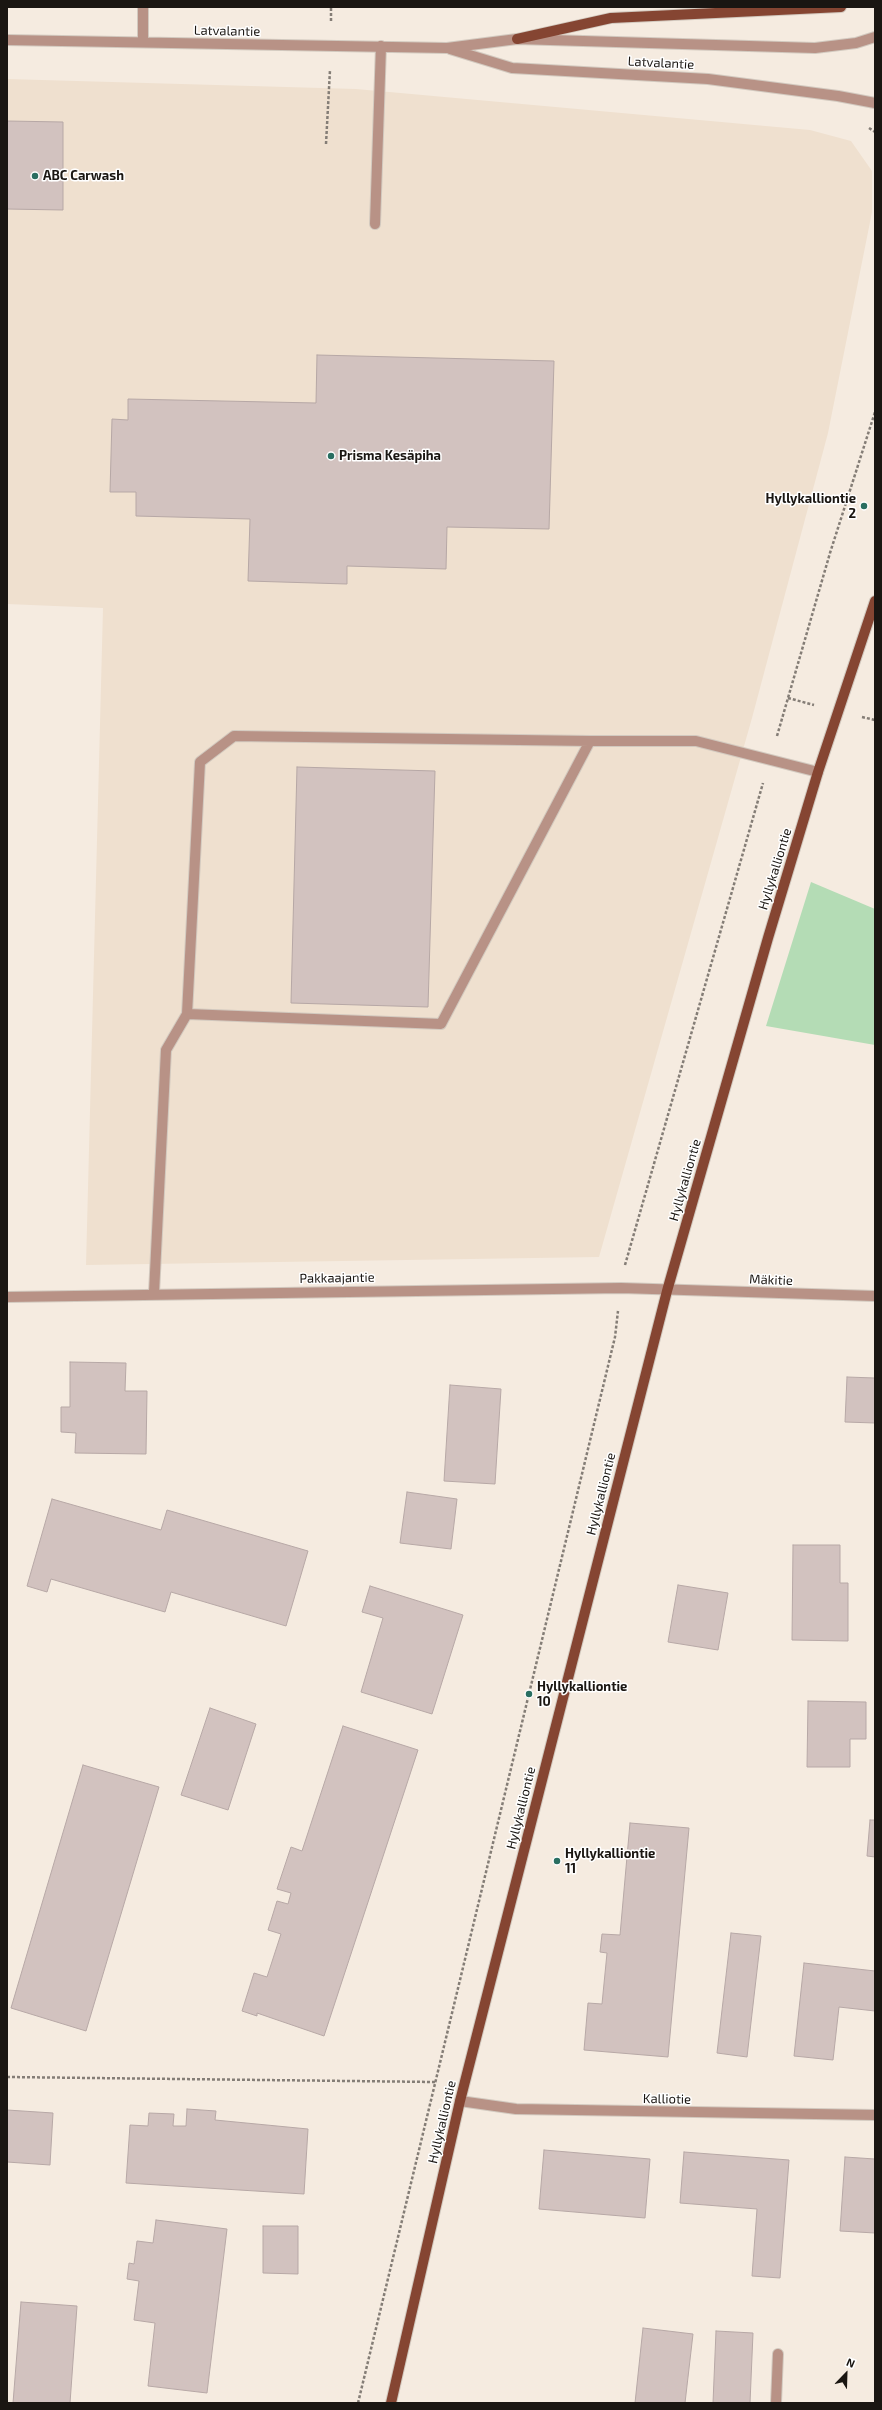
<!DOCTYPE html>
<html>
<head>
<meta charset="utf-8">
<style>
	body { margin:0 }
	#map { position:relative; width:882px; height:2410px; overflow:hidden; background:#f5ebe0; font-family:"Exo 2",sans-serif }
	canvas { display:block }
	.frame { position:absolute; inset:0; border:8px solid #1a1612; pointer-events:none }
	.north { position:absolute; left:826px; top:2354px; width:40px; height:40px; -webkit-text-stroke:3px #fff; paint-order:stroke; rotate:23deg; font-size:11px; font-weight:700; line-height:16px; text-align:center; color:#1a1612 }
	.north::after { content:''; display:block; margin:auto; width:14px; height:18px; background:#1a1612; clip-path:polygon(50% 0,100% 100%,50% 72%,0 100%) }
</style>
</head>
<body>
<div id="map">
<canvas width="882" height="2410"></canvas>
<div class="frame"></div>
<div class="north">N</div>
</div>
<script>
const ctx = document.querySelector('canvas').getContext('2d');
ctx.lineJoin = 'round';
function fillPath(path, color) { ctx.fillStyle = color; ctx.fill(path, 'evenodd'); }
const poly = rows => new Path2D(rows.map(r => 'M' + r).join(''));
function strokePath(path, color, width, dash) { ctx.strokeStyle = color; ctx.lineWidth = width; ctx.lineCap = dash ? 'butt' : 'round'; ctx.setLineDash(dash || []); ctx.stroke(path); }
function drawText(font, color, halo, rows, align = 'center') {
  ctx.font = font + ' "Exo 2",sans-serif'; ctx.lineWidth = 3; ctx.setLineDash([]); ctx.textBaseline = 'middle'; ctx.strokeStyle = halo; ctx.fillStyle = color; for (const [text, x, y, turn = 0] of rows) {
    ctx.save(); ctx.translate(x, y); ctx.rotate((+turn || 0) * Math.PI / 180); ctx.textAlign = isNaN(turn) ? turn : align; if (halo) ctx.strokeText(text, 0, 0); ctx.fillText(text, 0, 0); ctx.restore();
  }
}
const built = poly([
	[7,79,356,89,810,130,851,141,872,171,872,212,828,433,752,718,599,1257,86,1265,103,608,7,604]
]);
const green = poly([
	[811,882,875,909,875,1045,766,1026]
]);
const building = poly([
	[7,121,63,122,63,210,7,209,7,121],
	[317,355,554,361,549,529,447,527,446,569,347,566,347,584,248,581,250,519,136,516,136,492,110,492,112,419,128,420,128,399,316,403,317,355],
	[297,767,435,771,428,1007,291,1003,297,767],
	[70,1362,126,1363,125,1391,147,1391,146,1454,75,1453,76,1433,61,1432,61,1407,70,1407,70,1362],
	[847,1377,875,1378,875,1423,845,1422,847,1377],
	[450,1385,501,1389,495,1484,444,1481,450,1385],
	[407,1492,457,1499,451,1549,400,1543,407,1492],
	[52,1499,161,1530,167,1510,308,1551,286,1626,171,1592,165,1612,51,1579,47,1592,27,1586,52,1499],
	[793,1545,840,1545,840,1583,848,1583,848,1641,792,1640,793,1545],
	[678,1585,728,1593,718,1650,668,1642,678,1585],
	[370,1586,463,1615,432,1714,361,1692,383,1618,362,1612,370,1586],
	[808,1701,866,1702,866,1739,850,1739,850,1767,807,1767,808,1701],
	[210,1708,256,1724,228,1810,181,1795,210,1708],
	[343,1726,418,1750,324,2036,257,2013,257,2016,242,2011,254,1973,267,1977,281,1934,268,1930,277,1901,288,1904,291,1893,277,1889,291,1847,302,1851,343,1726],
	[83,1765,159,1787,86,2031,11,2008,83,1765],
	[870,1820,875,1820,875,1857,867,1856,870,1820],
	[630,1823,689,1828,668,2057,584,2050,588,2003,602,2004,607,1953,600,1952,602,1934,620,1935,630,1823],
	[731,1933,761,1936,747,2057,717,2053,731,1933],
	[804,1963,875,1971,875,2011,839,2007,833,2060,794,2056,804,1963],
	[187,2109,216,2111,215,2120,308,2129,304,2194,126,2183,130,2125,148,2126,149,2113,174,2114,173,2126,186,2126,187,2109],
	[7,2110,53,2113,50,2165,7,2162,7,2110],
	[544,2150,650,2159,645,2218,539,2209,544,2150],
	[684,2152,789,2160,780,2278,752,2276,757,2209,680,2203,684,2152],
	[845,2157,875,2159,875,2233,840,2231,845,2157],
	[156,2220,227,2229,207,2393,148,2386,155,2323,134,2320,139,2281,127,2279,129,2263,134,2264,137,2241,153,2243,156,2220],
	[263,2226,298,2226,298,2274,263,2273,263,2226],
	[21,2302,77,2306,70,2403,13,2403,21,2302],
	[643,2328,693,2334,685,2403,635,2403,643,2328],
	[716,2331,753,2333,750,2403,713,2403,716,2331]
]);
const path = poly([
	[331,21,331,7],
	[869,128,875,132],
	[326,144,330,70],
	[788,698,814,705],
	[862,717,875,720],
	[777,736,830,553,875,412],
	[625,1265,763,783],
	[7,2077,435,2082],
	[358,2403,615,1337,618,1311]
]);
const minor = poly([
	[7,40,447,48,517,39,815,48,856,43,875,37],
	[143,42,143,7],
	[450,49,512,68,708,79,838,96,875,103],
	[375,224,381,46],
	[187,1014,200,762,234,736,590,741],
	[154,1293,166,1050,187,1014,441,1024,590,741,696,741,818,772],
	[7,1297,621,1288,875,1296],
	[460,2101,516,2109,875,2115],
	[776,2403,778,2354]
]);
const major = poly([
	[517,39,611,18,841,7],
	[391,2403,460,2101,667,1291,768,938,818,772,875,601]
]);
const markers = [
	[35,176,4,"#296e61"],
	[331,456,4,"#296e61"],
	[864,506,4,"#296e61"],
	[529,1694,4,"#296e61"],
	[557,1861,4,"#296e61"]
];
const streetNames = [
	["Latvalantie",227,31,1],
	["Latvalantie",661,63,3],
	["Hyllykalliontie",775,869,-73],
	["Hyllykalliontie",685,1180,-74],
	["Pakkaajantie",337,1278,-1],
	["Mäkitie",771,1280,2],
	["Hyllykalliontie",601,1494,-76],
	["Hyllykalliontie",521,1808,-76],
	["Kalliotie",667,2099,1],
	["Hyllykalliontie",442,2122,-77]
];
const poiNames = [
	["ABC Carwash",43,176],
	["Prisma Kesäpiha",339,456],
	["Hyllykalliontie",856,499,"right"],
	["2",856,514,"right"],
	["Hyllykalliontie",537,1687],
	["10",537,1702],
	["Hyllykalliontie",565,1854],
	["11",565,1869]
];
fillPath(built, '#efe0cf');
fillPath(green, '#b4dcb5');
fillPath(building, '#d2c2bf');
strokePath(building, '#b7a8a6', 1);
strokePath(minor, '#d2c9bf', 12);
strokePath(major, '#d2c9bf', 12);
strokePath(path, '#847d76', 2.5, [3, 2]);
strokePath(minor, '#b89286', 10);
strokePath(major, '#854532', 10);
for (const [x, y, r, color] of markers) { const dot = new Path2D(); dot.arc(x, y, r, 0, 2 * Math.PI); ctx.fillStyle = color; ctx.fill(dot); strokePath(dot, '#fff', 1.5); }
drawText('13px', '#1a1612', '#fff', streetNames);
drawText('bold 13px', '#1a1612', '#fff', poiNames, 'left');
</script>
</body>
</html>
